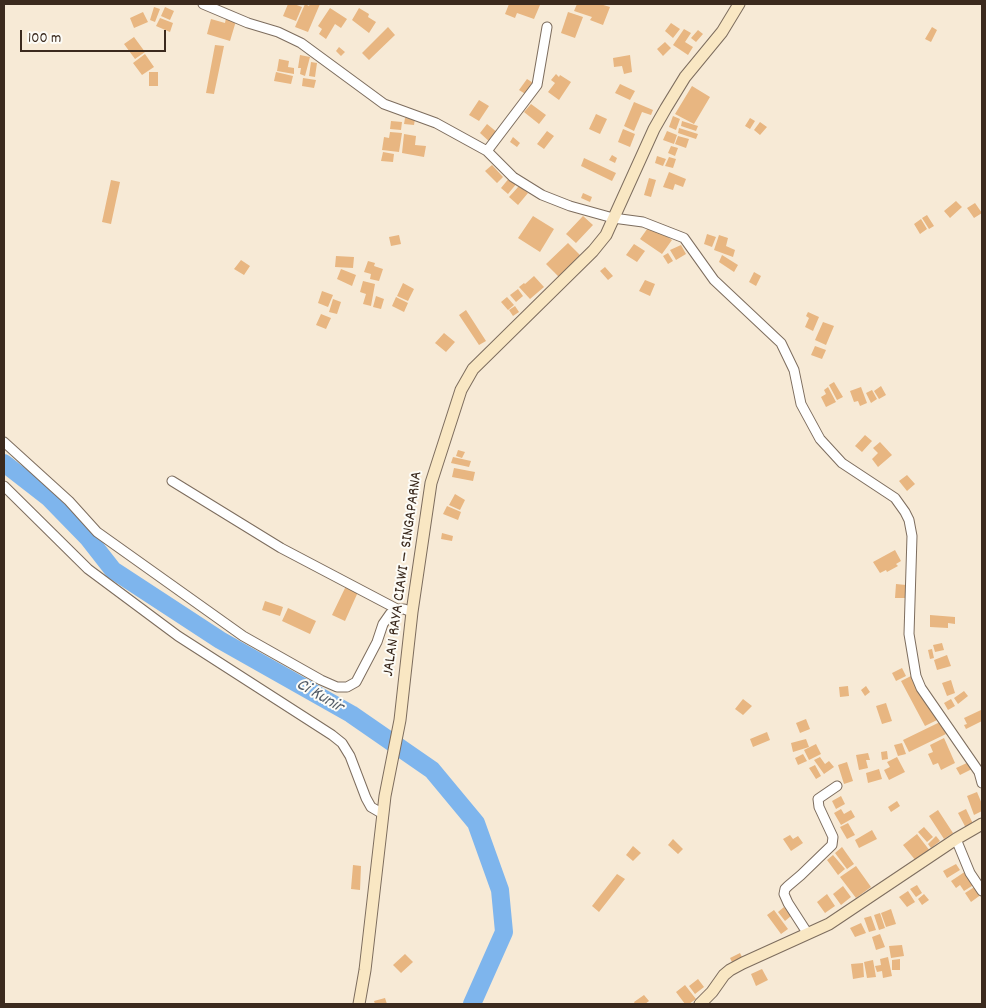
<!DOCTYPE html>
<html>
<head>
<meta charset="utf-8">
<style>
	body { margin:0 }
	#map { position:relative; width:986px; height:1008px; overflow:hidden; background:#f7ead6; font-family:Dekko,sans-serif }
	canvas { display:block }
	.frame { position:absolute; inset:0; border:5px solid #3b2a1e; pointer-events:none }
	.scale { position:absolute; left:20px; top:30px; width:146px; height:22px; box-sizing:border-box; border:2px solid #3b2a1e; border-top:0; padding-left:6px; font-size:15px; line-height:18px; white-space:nowrap; color:#3b2a1e; -webkit-text-stroke:4px #fdfcf7; paint-order:stroke }
</style>
</head>
<body>
<div id="map">
<canvas width="986" height="1008"></canvas>
<div class="frame"></div>
<div class="scale">100 m</div>
</div>
<script>
const ctx = document.querySelector('canvas').getContext('2d');
ctx.lineJoin = 'round';
const poly = rows => new Path2D(rows.map(r => 'M' + r).join(''));
function strokePath(path, color, width, dash) { ctx.strokeStyle = color; ctx.lineWidth = width; ctx.lineCap = dash ? 'butt' : 'round'; ctx.setLineDash(dash || []); ctx.stroke(path); }
function fillPath(path, color) { ctx.fillStyle = color; ctx.fill(path, 'evenodd'); }
function drawText(font, color, halo, rows, align = 'center') {
  ctx.font = font + ' Dekko,sans-serif'; ctx.lineWidth = 4; ctx.setLineDash([]); ctx.textBaseline = 'middle'; ctx.strokeStyle = halo; ctx.fillStyle = color; for (const [text, x, y, turn = 0] of rows) {
    ctx.save(); ctx.translate(x, y); ctx.rotate((+turn || 0) * Math.PI / 180); ctx.textAlign = isNaN(turn) ? turn : align; if (halo) ctx.strokeText(text, 0, 0); ctx.fillText(text, 0, 0); ctx.restore();
  }
}
const river = poly([
	[4,463,49,498,88,538,113,570,220,640,351,714,432,770,476,823,500,890,504,932,472,1004]
]);
const building = poly([
	[288,4,294,4,302,7,296,21,283,16],
	[305,4,309,6,310,4,320,4,308,32,295,27],
	[509,4,537,4,540,5,534,19,517,13,515,18,505,14],
	[577,4,600,4,610,7,603,25,590,20,592,17,574,11],
	[154,7,160,9,155,22,150,20],
	[165,7,174,11,170,20,161,16],
	[330,8,347,19,341,28,335,24,326,39,319,34,322,29,318,26],
	[359,8,369,14,368,17,376,22,369,33,352,20],
	[143,12,148,22,134,28,130,18],
	[568,12,583,17,575,38,561,33],
	[160,18,173,23,170,32,156,26],
	[226,18,236,21,230,41,207,34,211,19,225,23],
	[671,23,680,29,673,38,665,31],
	[388,27,395,35,369,60,362,53],
	[932,27,937,30,931,42,925,39],
	[684,29,691,33,685,42,693,47,688,55,673,45],
	[698,30,703,34,696,42,691,38],
	[134,37,145,52,135,59,124,44],
	[665,42,671,48,663,56,657,49],
	[215,45,224,46,214,94,206,93],
	[339,47,345,52,341,56,336,51],
	[145,54,154,67,142,75,133,63],
	[300,55,310,57,305,76,300,74,301,68,298,68],
	[630,55,632,72,624,74,622,66,614,67,613,58],
	[279,59,289,61,288,67,294,68,294,74,277,71],
	[311,62,317,63,315,77,309,76],
	[149,72,158,72,158,86,149,86],
	[276,72,293,76,291,84,274,81],
	[556,74,559,77,560,75,571,82,559,100,548,92,555,83,551,80],
	[303,78,316,80,314,88,302,86],
	[527,79,535,84,527,95,519,90],
	[620,84,635,91,630,100,615,93],
	[692,86,710,97,694,124,675,114],
	[479,100,489,106,479,121,469,115],
	[634,102,653,110,651,115,642,112,634,131,624,126],
	[531,104,546,115,539,124,524,112],
	[596,114,607,119,600,134,589,129],
	[673,116,680,119,676,130,669,127],
	[405,118,415,119,414,125,404,124],
	[750,118,755,121,750,129,745,126],
	[391,121,402,122,401,130,390,129],
	[682,121,698,126,696,131,681,126],
	[760,122,767,127,760,135,754,130],
	[487,124,498,133,491,143,480,133],
	[679,128,698,134,696,139,678,133],
	[623,129,635,134,630,147,618,142],
	[547,131,554,136,544,149,537,144],
	[667,131,677,135,674,144,663,140],
	[390,132,402,133,399,152,382,150,384,137,389,138],
	[404,134,416,136,415,145,426,146,424,157,402,153],
	[678,136,689,139,686,148,675,144],
	[513,137,520,143,517,147,510,142],
	[671,146,678,148,675,156,668,153],
	[383,152,394,154,393,162,381,161],
	[612,155,617,158,615,163,609,160],
	[657,156,666,159,663,166,655,163],
	[669,157,676,159,673,168,665,166],
	[584,158,616,173,612,181,581,166],
	[492,165,503,177,497,183,485,171],
	[669,172,686,179,683,187,675,184,673,190,663,187],
	[510,177,517,183,508,194,501,188],
	[649,178,656,180,651,197,644,195],
	[111,180,120,182,111,224,102,222],
	[519,186,528,193,518,205,509,197],
	[583,193,592,197,590,202,581,198],
	[956,201,962,207,950,218,944,211],
	[975,203,982,213,974,218,967,208],
	[927,215,934,226,929,229,922,218],
	[533,216,554,229,540,252,518,238],
	[583,216,593,225,576,243,566,234],
	[921,219,927,229,920,234,914,224],
	[650,225,672,240,662,254,640,239],
	[707,234,716,237,712,247,704,244],
	[399,235,401,244,391,246,389,237],
	[719,235,728,238,726,246,735,250,733,257,714,250],
	[568,243,580,255,559,277,546,264],
	[634,244,645,251,637,262,626,255],
	[681,245,686,254,676,260,670,250],
	[668,253,673,261,668,264,663,256],
	[722,255,738,265,734,272,719,262],
	[336,256,354,257,353,268,335,267],
	[241,260,250,266,244,275,234,269],
	[368,261,375,263,374,266,383,269,379,281,370,279,371,274,364,272],
	[605,267,613,276,608,280,600,271],
	[341,269,356,275,352,286,337,279],
	[754,272,761,276,756,286,749,282],
	[534,276,544,287,530,299,519,287,524,283,525,284],
	[645,280,655,284,650,296,639,291],
	[363,281,375,284,371,306,363,304,366,294,360,292],
	[403,283,414,289,408,301,397,296],
	[518,289,523,296,516,302,510,295],
	[322,291,333,295,328,307,318,303],
	[376,296,384,299,381,309,373,307],
	[396,297,408,303,404,312,392,306],
	[507,297,514,305,508,310,501,302],
	[333,299,341,302,337,314,329,312],
	[515,306,519,312,513,316,509,310],
	[466,310,486,341,479,345,459,315],
	[808,312,819,317,813,331,805,327,809,318,806,316],
	[321,314,331,318,326,329,316,325],
	[823,322,834,326,826,345,815,340],
	[444,333,455,342,446,352,435,343],
	[815,346,826,350,822,359,811,355],
	[834,382,843,397,837,400,829,385],
	[881,386,886,395,879,399,874,391],
	[828,387,836,402,826,407,821,397,826,394,824,390],
	[861,387,867,403,860,406,858,401,854,402,850,391],
	[872,390,877,399,871,403,866,393],
	[865,435,872,441,862,452,855,446],
	[880,442,892,455,878,467,872,459,878,453,873,448],
	[458,450,465,452,462,458,456,456],
	[453,457,471,461,469,467,451,463],
	[454,468,475,472,473,481,452,477],
	[907,475,915,484,907,491,899,481],
	[455,494,465,500,460,510,449,505],
	[447,506,461,512,458,520,443,514],
	[442,533,453,536,452,541,441,539],
	[895,550,901,561,896,564,898,566,887,572,886,570,880,573,873,562],
	[896,584,906,585,905,598,895,598],
	[346,586,358,592,345,621,332,615],
	[265,601,283,607,280,616,262,610],
	[288,608,316,621,310,634,282,621],
	[930,615,955,617,955,624,948,623,948,628,930,627],
	[942,643,944,650,935,652,933,645],
	[932,649,934,658,930,659,928,650],
	[947,655,951,666,937,670,934,660],
	[902,668,906,676,896,681,892,673],
	[913,675,937,720,925,726,901,681],
	[951,680,955,693,947,696,942,683],
	[848,686,849,696,840,697,839,687],
	[866,686,870,692,865,696,861,690],
	[964,691,968,696,958,704,954,698],
	[743,699,752,706,743,715,735,709],
	[951,699,955,706,948,710,944,703],
	[886,703,892,721,882,724,876,706],
	[981,710,982,721,966,729,964,725,967,724,964,718],
	[806,719,810,729,800,733,796,723],
	[940,722,946,734,909,752,903,740],
	[767,732,770,740,753,747,750,739],
	[944,738,955,763,941,770,938,763,933,765,928,754,933,752,930,745],
	[806,739,809,747,793,752,791,743],
	[902,743,906,754,898,756,894,745],
	[816,744,821,754,809,760,804,750],
	[887,751,888,759,882,760,881,752],
	[868,753,870,760,866,760,868,768,859,770,856,755],
	[803,754,807,761,798,765,795,758],
	[820,757,825,764,829,761,834,767,824,774,814,760],
	[897,757,905,772,889,780,884,770,890,767,887,762],
	[847,762,853,781,844,784,838,765],
	[969,762,972,769,960,775,956,768],
	[815,765,821,776,816,779,809,768],
	[879,769,882,779,868,783,866,773],
	[977,792,982,804,982,811,974,815,967,796],
	[841,796,845,804,836,809,832,801],
	[897,801,900,806,891,812,888,807],
	[841,809,844,814,851,810,855,817,841,825,834,813],
	[966,809,974,826,967,830,958,813],
	[938,810,953,833,944,839,929,816],
	[848,823,855,835,847,839,840,827],
	[924,827,933,837,927,842,918,832],
	[872,830,877,839,859,848,855,840],
	[917,834,930,851,916,861,903,845],
	[790,835,793,839,798,836,803,843,791,851,783,839],
	[936,836,940,841,931,848,928,844],
	[673,839,683,849,678,854,668,845],
	[633,846,641,853,633,861,626,855],
	[842,847,854,864,847,869,835,853],
	[833,855,845,869,838,875,827,860],
	[956,864,960,870,947,878,943,871],
	[353,865,361,866,360,890,351,889],
	[856,866,871,887,856,898,840,877],
	[966,871,975,884,964,891,960,885,956,888,951,881],
	[617,874,625,879,599,912,592,906],
	[917,885,922,893,916,897,910,889],
	[843,886,851,897,841,905,833,894],
	[976,886,982,894,971,902,965,893],
	[908,891,915,902,907,907,899,897],
	[827,894,835,906,825,913,817,902],
	[924,894,929,900,922,905,918,899],
	[784,907,791,916,785,921,778,912],
	[891,909,896,924,886,927,881,913],
	[774,910,788,929,781,934,767,915],
	[880,913,885,928,879,930,874,915],
	[871,916,876,930,869,932,864,918],
	[861,923,866,933,855,937,850,928],
	[880,934,885,947,876,950,872,937],
	[902,945,904,956,891,958,889,946],
	[740,953,743,959,733,964,730,958],
	[405,954,413,962,401,973,393,965],
	[888,957,892,976,883,978,882,971,877,972,875,966,881,965,880,959],
	[900,959,900,970,892,970,892,960],
	[873,960,876,977,867,978,864,962],
	[863,963,864,977,853,979,851,964],
	[762,969,768,980,756,986,751,974],
	[698,979,704,987,695,994,689,986],
	[685,985,696,999,689,1004,685,1004,676,992],
	[644,995,649,1001,645,1004,635,1004,634,1002],
	[385,998,387,1004,375,1004,374,1001]
]);
const street = poly([
	[203,4,248,23,278,32,301,43,384,104,436,123,487,151,513,177,542,195,570,206,613,218,643,222,684,238,714,280,781,343,794,370,801,404,820,439,842,463,895,498,905,512,909,520,912,536,909,634,916,676,921,688,979,772,982,783],
	[487,151,537,85,547,27],
	[4,442,69,501,97,532,243,636,321,680,337,687,347,687,356,682,377,642,383,624,390,614,397,609,404,609,412,612],
	[172,481,281,548,397,609],
	[4,486,88,569,178,636,332,735,342,743,350,756,366,798,371,807,383,814],
	[956,839,970,873,982,891],
	[808,934,788,903,784,894,785,889,788,886,801,875,832,845,833,837,819,807,818,799,837,786]
]);
const secondary = poly([
	[359,1004,365,970,385,796,400,720,412,612,431,483,461,390,473,369,593,251,606,235,654,129,666,108,685,77,722,32,739,4],
	[700,1004,712,992,724,975,730,970,743,963,829,924,956,839,982,824]
]);
const streetNames = [
	["JALAN RAYA CIAWI — SINGAPARNA",404,574,-82]
];
const waterNames = [
	["Ci Kunir",319,697,30]
];
strokePath(river, '#7eb5ed', 18);
fillPath(building, '#e8b681');
strokePath(street, '#7d6d5e', 11);
strokePath(secondary, '#7d6d5e', 13);
strokePath(street, '#fff', 9);
strokePath(secondary, '#f9e7c3', 11);
drawText('16px', '#3b2a1e', '#fdfcf7', streetNames);
drawText('italic 18px', '#525b66', '#fdfcf7', waterNames);
</script>
</body>
</html>
